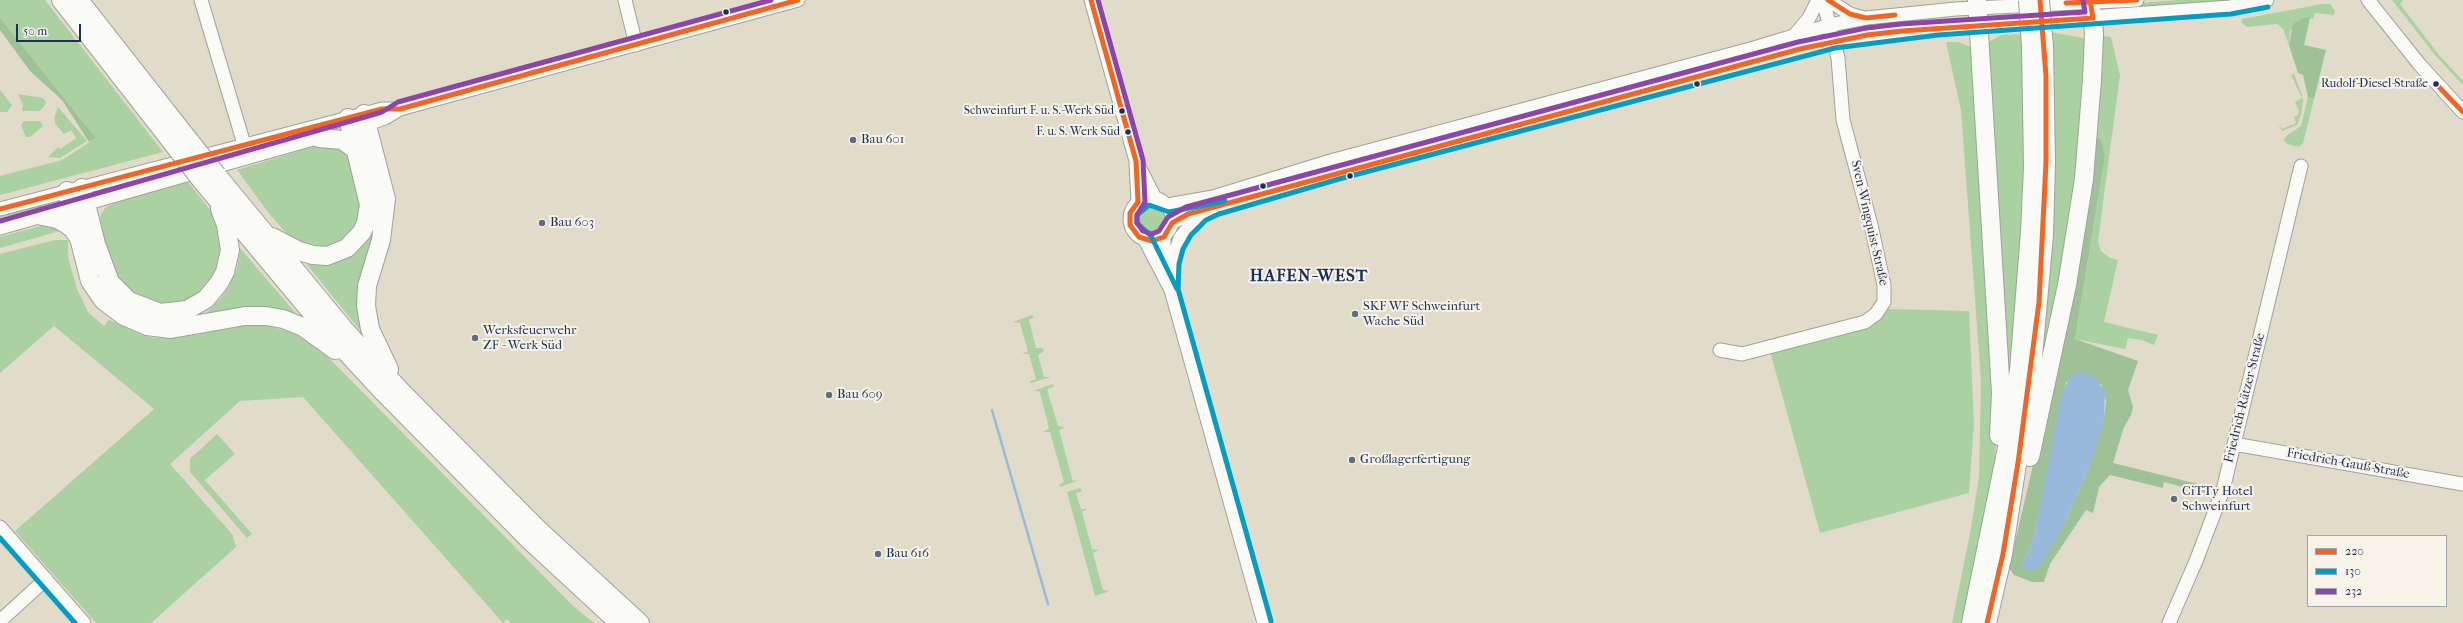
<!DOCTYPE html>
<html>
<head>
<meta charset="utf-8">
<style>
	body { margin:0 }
	#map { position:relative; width:2463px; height:623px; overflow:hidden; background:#e1dcca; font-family:"IM FELL French Canon",serif }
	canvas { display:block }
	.legend { position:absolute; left:2307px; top:535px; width:140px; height:72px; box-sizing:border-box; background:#f7f3e8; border:1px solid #9fa5b1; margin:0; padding:5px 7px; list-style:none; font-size:12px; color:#1b2f5e }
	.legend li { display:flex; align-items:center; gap:8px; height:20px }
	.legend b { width:20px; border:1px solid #9fa5b1 }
	.scale { position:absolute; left:16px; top:24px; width:65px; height:18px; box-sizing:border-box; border:2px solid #1b2f5e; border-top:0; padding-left:5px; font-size:12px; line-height:14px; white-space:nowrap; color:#1b2f5e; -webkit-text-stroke:3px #f7f3e8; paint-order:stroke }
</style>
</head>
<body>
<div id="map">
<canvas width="2463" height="623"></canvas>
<ul class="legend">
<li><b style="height:5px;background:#f26522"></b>220</li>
<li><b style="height:5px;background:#039dc3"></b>130</li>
<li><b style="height:5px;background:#8e44ad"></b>232</li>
</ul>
<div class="scale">50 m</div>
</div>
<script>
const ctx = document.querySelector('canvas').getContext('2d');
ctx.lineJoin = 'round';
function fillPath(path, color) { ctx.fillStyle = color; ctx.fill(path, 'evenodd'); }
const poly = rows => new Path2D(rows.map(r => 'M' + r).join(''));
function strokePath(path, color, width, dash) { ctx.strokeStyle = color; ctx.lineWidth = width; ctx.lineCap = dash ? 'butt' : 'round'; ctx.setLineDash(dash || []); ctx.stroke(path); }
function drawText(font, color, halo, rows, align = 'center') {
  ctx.font = font + ' "IM FELL French Canon",serif'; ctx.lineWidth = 4; ctx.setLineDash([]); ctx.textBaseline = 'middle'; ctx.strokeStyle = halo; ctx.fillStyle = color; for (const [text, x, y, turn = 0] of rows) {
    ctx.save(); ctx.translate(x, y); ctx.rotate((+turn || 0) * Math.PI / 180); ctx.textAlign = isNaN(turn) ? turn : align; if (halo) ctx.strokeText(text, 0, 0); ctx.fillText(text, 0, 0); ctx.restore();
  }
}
const green = poly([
	[0,0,45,0,163,152,0,195,0,176,62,160,96,138,0,18],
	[2178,0,2237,0,2118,11,2114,5],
	[2392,0,2403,0,2400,4,2439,55,2463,81,2463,85,2435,55],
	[2322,4,2330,4,2335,11,2334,15,2315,13,2313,19,2304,17,2290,31,2289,45,2283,29,2277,24,2247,27,2242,23,2242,19],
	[2050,32,2089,39,2082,166,2039,397],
	[2023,34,2025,179,2011,367,2009,368,2007,367,1985,44,2001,35],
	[2103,36,2111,37,2120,75,2098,241,2101,251,2110,258,2118,260,2104,322,2158,335,2154,345,2142,340,2128,338,2125,349,2075,339,2105,156,2101,139,2094,138],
	[1946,42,1958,42,1971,47,1998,415,1995,458,1987,511,1963,623,1952,623,1971,528,1979,476,1981,381,1961,110],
	[2294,74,2302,95,2303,101,2301,115,2297,125,2282,131,2278,125,2282,129,2296,123,2294,117,2298,115,2299,111,2295,102,2302,98,2291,75],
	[0,90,12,105,7,112,0,112],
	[18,94,43,98,46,102,44,107,39,111,22,111,23,105],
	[2308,97,2314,99,2303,143,2299,147,2287,144,2284,140,2286,136,2301,126],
	[58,107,87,141,60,158,48,157,58,147,60,149,76,138,71,130,64,134,56,125,54,118],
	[24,121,40,121,43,126,30,137,26,137,21,125],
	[328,142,345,145,363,191,357,232,328,250,293,241,268,212,237,170],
	[188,182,211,211,218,225,222,239,222,264,199,298,166,306,129,292,116,276,106,248,100,216,105,208,120,200],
	[49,201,51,207,0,221,0,214],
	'1138 219a14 14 0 1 1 28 0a14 14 0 1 1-28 0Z',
	[379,212,364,335,300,256,318,261],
	[48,224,63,230,0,248,0,237],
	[55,240,68,240,68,257,77,289,88,312,104,326,109,320,114,322,141,335,155,338,195,335,246,324,269,326,292,333,310,343,329,358,573,606,594,623,511,623,507,619,503,623,303,397,240,401,170,464,232,534,236,547,151,623,96,623,15,531,154,409,54,326,0,373,0,254],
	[239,247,305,324,202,317,221,298,229,286,237,268,240,252],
	[1888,309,1969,311,1974,423,1969,493,1820,533,1770,351,1878,320],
	[1032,315,1034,317,1029,320,1036,348,1042,348,1044,351,1038,355,1044,377,1051,377,1031,383,1030,381,1036,379,1029,354,1022,354,1028,351,1020,323,1013,322],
	[1052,384,1054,387,1047,389,1058,426,1065,427,1059,430,1072,478,1073,481,1080,480,1060,487,1059,485,1064,482,1050,432,1043,432,1049,428,1041,397,1039,391,1033,391],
	[217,434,235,454,205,480,252,534,247,538,190,472,190,459],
	[1080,488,1082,491,1076,493,1081,509,1088,509,1082,512,1092,549,1099,550,1093,553,1102,587,1103,590,1110,591,1095,596,1067,492]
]);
const forest = poly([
	[2304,17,2310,18,2304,45,2326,50,2314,99,2308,97,2303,75,2298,73,2289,45,2293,24],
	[0,18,96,138,89,142,62,100,30,71,0,30],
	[2094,138,2101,139,2105,156,2075,339,2138,361,2128,390,2133,407,2131,415,2124,427,2113,463,2210,487,2209,494,2164,482,2163,488,2110,475,2099,487,2093,513,2086,510,2050,564,2044,582,2032,582,2014,575,2009,568,2040,435],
	[2066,382,2101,384,2106,401,2104,417,2088,470,2064,524,2022,563,2028,553,2035,531]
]);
const water = poly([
	[2081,372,2094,376,2105,392,2104,417,2097,444,2088,470,2064,524,2041,564,2035,569,2028,570,2023,568,2022,563,2028,553,2035,531,2062,392,2072,374]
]);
const stream = poly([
	[992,410,1048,604]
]);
const minor = poly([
	[201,0,244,144],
	[625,0,636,45],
	[1091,0,1136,161,1155,198],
	[1828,0,1850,14,1864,18],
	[2368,0,2420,65,2463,112],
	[1794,36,1809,18,1818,0],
	[358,127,385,118,400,109],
	[1136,163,1138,202],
	'1130 219a21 21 0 1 1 42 0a21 21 0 1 1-42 0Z',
	[1168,205,1213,197,1334,160,1754,48,1830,25,1866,18,1956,9,2137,0],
	[0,209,364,114,382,109,400,109,798,0],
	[1172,223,1188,214,1337,172,1834,41,1937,28,2230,7,2267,0],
	[0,228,327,135],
	[1164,237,1164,270],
	[1145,240,1171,290,1264,623],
	[1171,287,1172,263,1180,238,1193,222,1207,212],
	[1720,350,1742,354,1865,322,1876,314,1884,302,1884,285,1871,225,1843,120,1838,58,1823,0],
	[2234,444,2463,484],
	[0,527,84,623],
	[0,621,46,579],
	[2169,623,2196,561,2223,490,2301,166]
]);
const highway = poly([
	[61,0,170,140],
	[79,0,185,135],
	[1977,0,2001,393,1999,436],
	[364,114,386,199,381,240,367,286,366,306,370,329,389,369],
	[319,138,342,140,356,150],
	[217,175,344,329,401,391,538,529,640,623],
	[201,180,331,336,380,389,529,540,619,623],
	[82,188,96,244,110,282,129,301,160,313,187,310,206,299,219,283,225,272,230,250,226,225,220,209],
	[67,191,90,281,103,300,124,316,147,326,171,329,245,316,266,316,283,319,303,327,335,350],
	[42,216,57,219,66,224,73,229,78,237],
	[272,237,299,251,313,255,327,256,347,248,362,232,366,223,369,205,348,118],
	[2030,457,2067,285,2084,179,2092,80,2094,33,2090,0],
	[1971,623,2009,438,2019,370,2030,232,2033,167,2031,47],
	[1987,623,2003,554,2032,368,2044,235,2046,162,2044,46]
]);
const highwayBridge = poly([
	[2028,0,2031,47],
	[2040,0,2044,46],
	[185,135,217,175],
	[170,140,201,180]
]);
const bus1 = poly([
	[1091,0,1136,161,1138,202,1130,213,1130,225,1139,237,1152,241,1164,237,1172,223,1188,214,1800,49,1867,35,1902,31,2093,18,2090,0],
	[1828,0,1850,14,1866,18,1895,15],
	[2066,3,2137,0],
	[2436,84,2463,112],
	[0,209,382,109,400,109,798,0],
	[1987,623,2003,554,2018,463,2039,302,2046,162,2046,76,2040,0]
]);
const bus2 = poly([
	[1177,289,1151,236,1137,223,1137,215,1149,205,1169,212,1225,201],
	[0,538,75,623],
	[1271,621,1178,289,1179,264,1183,249,1191,235,1206,220,1219,214,1339,179,1835,48,1938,35,2231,14,2268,7]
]);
const bus3 = poly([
	[1098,0,1143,160,1145,202,1137,215,1137,223,1143,231,1152,234,1159,231,1168,217,1186,207,1798,42,1866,28,1901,24,2085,12,2083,1],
	[0,221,365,117,382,112,398,102,771,0]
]);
const markers = [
	[726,12,3.5,"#1b2f5e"],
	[1697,84,3.5,"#1b2f5e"],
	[2436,84,3.5,"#1b2f5e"],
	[1122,111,3.5,"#1b2f5e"],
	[1128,132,3.5,"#1b2f5e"],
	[853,140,4,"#606c84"],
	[1350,176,3.5,"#1b2f5e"],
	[1263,186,3.5,"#1b2f5e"],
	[542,223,4,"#606c84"],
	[1355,314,4,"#606c84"],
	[475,338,4,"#606c84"],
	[829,395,4,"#606c84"],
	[1352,460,4,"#606c84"],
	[2174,499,4,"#606c84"],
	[878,554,4,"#606c84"]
];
const busNames = [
	["Rudolf-Diesel-Straße",2428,84],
	["Schweinfurt F. u. S.-Werk Süd",1114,111],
	["F. u. S. Werk Süd",1120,132]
];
const poiNames = [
	["Bau 601",861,140],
	["Bau 603",550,223],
	["SKF WF Schweinfurt",1363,307],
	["Wache Süd",1363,322],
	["Werksfeuerwehr",483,331],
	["ZF - Werk Süd",483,346],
	["Bau 609",837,395],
	["Großlagerfertigung",1360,460],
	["CiTTy Hotel",2182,492],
	["Schweinfurt",2182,507],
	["Bau 616",886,554]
];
const streetNames = [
	["Sven-Wingquist-Straße",1869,223,77],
	["Friedrich-Rätzer-Straße",2245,398,-76],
	["Friedrich-Gauß-Straße",2348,464,10]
];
const districtNames = [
	["HAFEN-WEST",1309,277]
];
fillPath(green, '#abd0a2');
fillPath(forest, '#9ec198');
fillPath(water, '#98b8dc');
strokePath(stream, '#98b8dc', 2.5);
strokePath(minor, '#a1a19c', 15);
strokePath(highway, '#a1a19c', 20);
strokePath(minor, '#fafaf7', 13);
strokePath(highway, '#fafaf7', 18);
strokePath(highwayBridge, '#a1a19c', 20, []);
strokePath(highwayBridge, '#fafaf7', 18);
strokePath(bus1, '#f26522', 5);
strokePath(bus2, '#039dc3', 5);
strokePath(bus3, '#8e44ad', 5);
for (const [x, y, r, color] of markers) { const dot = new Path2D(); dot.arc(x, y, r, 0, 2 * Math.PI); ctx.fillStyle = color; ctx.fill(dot); strokePath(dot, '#f7f3e8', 1.5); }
drawText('12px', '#1b2f5e', '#f7f3e8', busNames, 'right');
drawText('13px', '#1b2f5e', '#f7f3e8', poiNames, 'left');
drawText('13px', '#1b2f5e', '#f7f3e8', streetNames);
ctx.letterSpacing = '1px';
drawText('bold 17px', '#1b2f5e', '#f7f3e8', districtNames);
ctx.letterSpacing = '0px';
</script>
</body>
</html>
